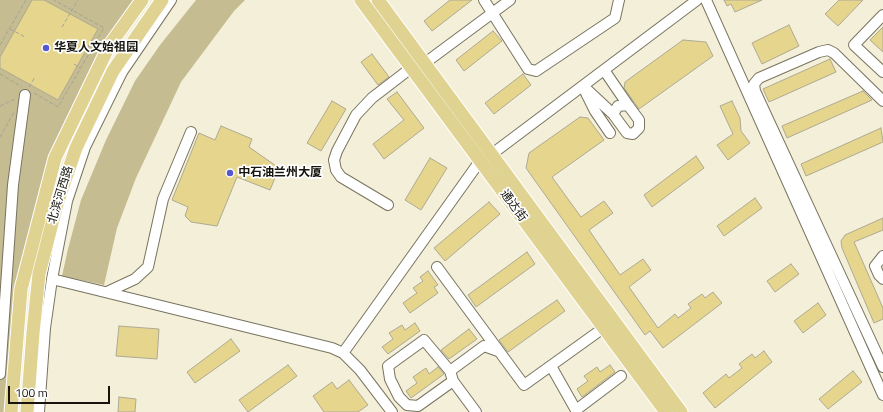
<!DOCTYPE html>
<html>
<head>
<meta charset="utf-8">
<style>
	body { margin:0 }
	#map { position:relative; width:883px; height:412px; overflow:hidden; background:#f4efd8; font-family:"Titillium Web",sans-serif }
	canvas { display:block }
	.scale { position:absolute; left:8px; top:386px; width:102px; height:18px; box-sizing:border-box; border:2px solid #16140d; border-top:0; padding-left:5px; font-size:12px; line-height:14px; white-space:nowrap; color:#16140d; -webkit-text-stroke:3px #fff; paint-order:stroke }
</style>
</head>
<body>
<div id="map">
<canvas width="883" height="412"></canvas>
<div class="scale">100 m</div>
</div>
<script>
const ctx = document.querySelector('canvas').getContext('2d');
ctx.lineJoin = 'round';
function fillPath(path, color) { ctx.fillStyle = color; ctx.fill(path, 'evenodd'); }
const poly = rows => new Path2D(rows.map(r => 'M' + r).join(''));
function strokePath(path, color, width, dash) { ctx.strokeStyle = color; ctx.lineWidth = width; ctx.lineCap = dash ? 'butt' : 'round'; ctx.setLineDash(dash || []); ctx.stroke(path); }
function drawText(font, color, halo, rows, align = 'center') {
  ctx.font = font + ' "Titillium Web","Noto Sans SC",sans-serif'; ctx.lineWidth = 3.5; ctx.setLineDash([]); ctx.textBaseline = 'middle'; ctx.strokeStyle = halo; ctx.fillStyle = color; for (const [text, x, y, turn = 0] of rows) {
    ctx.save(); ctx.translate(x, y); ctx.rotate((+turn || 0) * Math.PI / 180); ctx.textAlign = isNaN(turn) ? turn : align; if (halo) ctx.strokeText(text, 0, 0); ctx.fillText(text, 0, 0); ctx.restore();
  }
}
const green = poly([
	[0,0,133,0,99,54,55,158,21,289,11,412,0,412],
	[196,0,245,0,234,11,181,82,136,178,117,228,104,285,62,276,68,249,81,200,106,140,135,81,160,45]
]);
const building = poly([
	[32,0,44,0,98,29,58,100,0,68,0,57,32,0],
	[450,0,472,0,432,31,424,21,450,0],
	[724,0,762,0,735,12,731,4,727,6,724,0],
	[839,0,863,0,838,26,825,14,839,0],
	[789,25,799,46,762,64,752,43,789,25],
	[883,27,883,52,870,40,883,27],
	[493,31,502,41,464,71,456,60,493,31],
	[683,40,706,42,713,56,639,109,624,88,625,82,683,40],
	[372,54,389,77,378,85,361,62,372,54],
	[830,59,836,72,769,102,763,89,830,59],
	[523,74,531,85,494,114,485,103,523,74],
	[863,91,872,100,787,138,782,126,863,91],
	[397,92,424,128,384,159,373,144,404,120,387,99,397,92],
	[332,101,346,109,321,151,307,143,332,101],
	[732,101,740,118,741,131,750,143,728,160,717,145,733,134,720,106,732,101],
	[580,117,588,118,604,140,552,177,581,217,604,201,613,213,589,230,620,275,643,259,651,270,629,287,658,328,675,314,678,318,691,308,688,304,702,294,705,298,713,292,722,303,663,348,650,331,645,335,526,168,529,153,580,117],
	[221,126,252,139,249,147,279,168,270,190,237,177,217,226,191,222,185,216,188,207,172,200,199,133,215,140,221,126],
	[881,128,883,142,806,176,801,164,881,128],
	[696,156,704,168,652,207,644,195,696,156],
	[430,158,447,168,421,210,405,200,430,158],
	[755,198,762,208,724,236,717,226,755,198],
	[489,202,500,214,445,261,434,248,489,202],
	[883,218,883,230,854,242,883,308,883,319,874,323,842,248,841,241,845,235,883,218],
	[527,252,535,264,476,307,468,295,527,252],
	[791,264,799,274,775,292,767,281,791,264],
	[428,271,438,285,434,287,438,293,410,313,403,303,417,293,413,288,423,281,420,277,428,271],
	[557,300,565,311,508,352,499,340,557,300],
	[818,303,826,315,803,333,794,321,818,303],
	[415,323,420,331,388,354,382,347,393,339,389,333,402,325,405,330,415,323],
	[119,326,159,329,157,359,116,356,119,326],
	[469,329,477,339,449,359,441,350,469,329],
	[231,339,240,351,195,383,187,372,231,339],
	[764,351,772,362,715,408,703,393,726,374,729,378,742,368,739,364,752,354,755,358,764,351],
	[288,365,297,376,248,412,239,400,288,365],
	[610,365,615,372,582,397,577,389,588,381,584,376,597,367,600,372,610,365],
	[438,367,444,374,411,398,406,391,417,383,413,377,426,368,429,374,438,367],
	[853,371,862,382,828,409,819,399,853,371],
	[349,380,368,405,358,412,324,412,313,396,332,382,337,389,349,380],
	[119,397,136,399,135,412,118,412,119,397]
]);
const path = poly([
	[62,27,78,0],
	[10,29,25,37],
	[0,45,26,0],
	[74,64,80,68],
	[0,74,22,87],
	[29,87,35,77],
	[34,93,58,107,104,28,54,0],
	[0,106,15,99],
	[0,137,14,112]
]);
const minor = poly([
	[484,0,528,69,536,71,615,18,619,0],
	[706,0,883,395],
	[883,15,854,45,883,72],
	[425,63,510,0],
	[604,70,628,105],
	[583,86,613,114,627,133,633,134,639,128,639,120,628,105,618,106,613,114],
	[586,93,595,111,610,133],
	[883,101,834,53,828,50,819,52,759,78,754,84,755,91,883,367],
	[492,154,697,0],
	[388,205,341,177,336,170,334,160,337,151,356,115,372,98,411,68],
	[883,256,875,266,879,275,883,279],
	[437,267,524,385,609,324],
	[52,279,332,348,343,353,360,370,392,412],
	[107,292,135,279,148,267,163,199,191,132],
	[343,353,480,161],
	[551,366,577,412],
	[450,371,424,340,388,366,390,379,399,397,407,405,418,406,453,381],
	[0,374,13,185,25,95],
	[576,410,621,376],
	[39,412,45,328,52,279,67,201,85,147,122,72,171,0],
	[476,412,453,381,450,371,484,346,498,351]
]);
const major = poly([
	[361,0,666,412],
	[378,0,681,412],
	[11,412,21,289,55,158,109,46,142,0],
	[27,412,33,333,39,274,57,204,76,148,113,71,162,0]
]);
const markers = [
	[46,48,4,"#5559d0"],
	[230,173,4,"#5559d0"]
];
const poiNames = [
	["华夏人文始祖园",54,48],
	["中石油兰州大厦",238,173]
];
const streetNames = [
	["北滨河西路",61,195,-73],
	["通达街",513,206,54]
];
fillPath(green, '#c5bc92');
fillPath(building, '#e6d58d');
strokePath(building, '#ada993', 1);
strokePath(minor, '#787460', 12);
strokePath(major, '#fff', 15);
strokePath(path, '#a7a392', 1, [4, 2]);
strokePath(minor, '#fff', 10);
strokePath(major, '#e0d290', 13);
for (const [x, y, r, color] of markers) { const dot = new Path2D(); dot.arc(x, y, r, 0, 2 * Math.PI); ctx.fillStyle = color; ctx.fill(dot); strokePath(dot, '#fff', 1.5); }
drawText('bold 12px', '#16140d', '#fff', poiNames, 'left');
drawText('12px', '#16140d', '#fff', streetNames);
</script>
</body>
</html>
